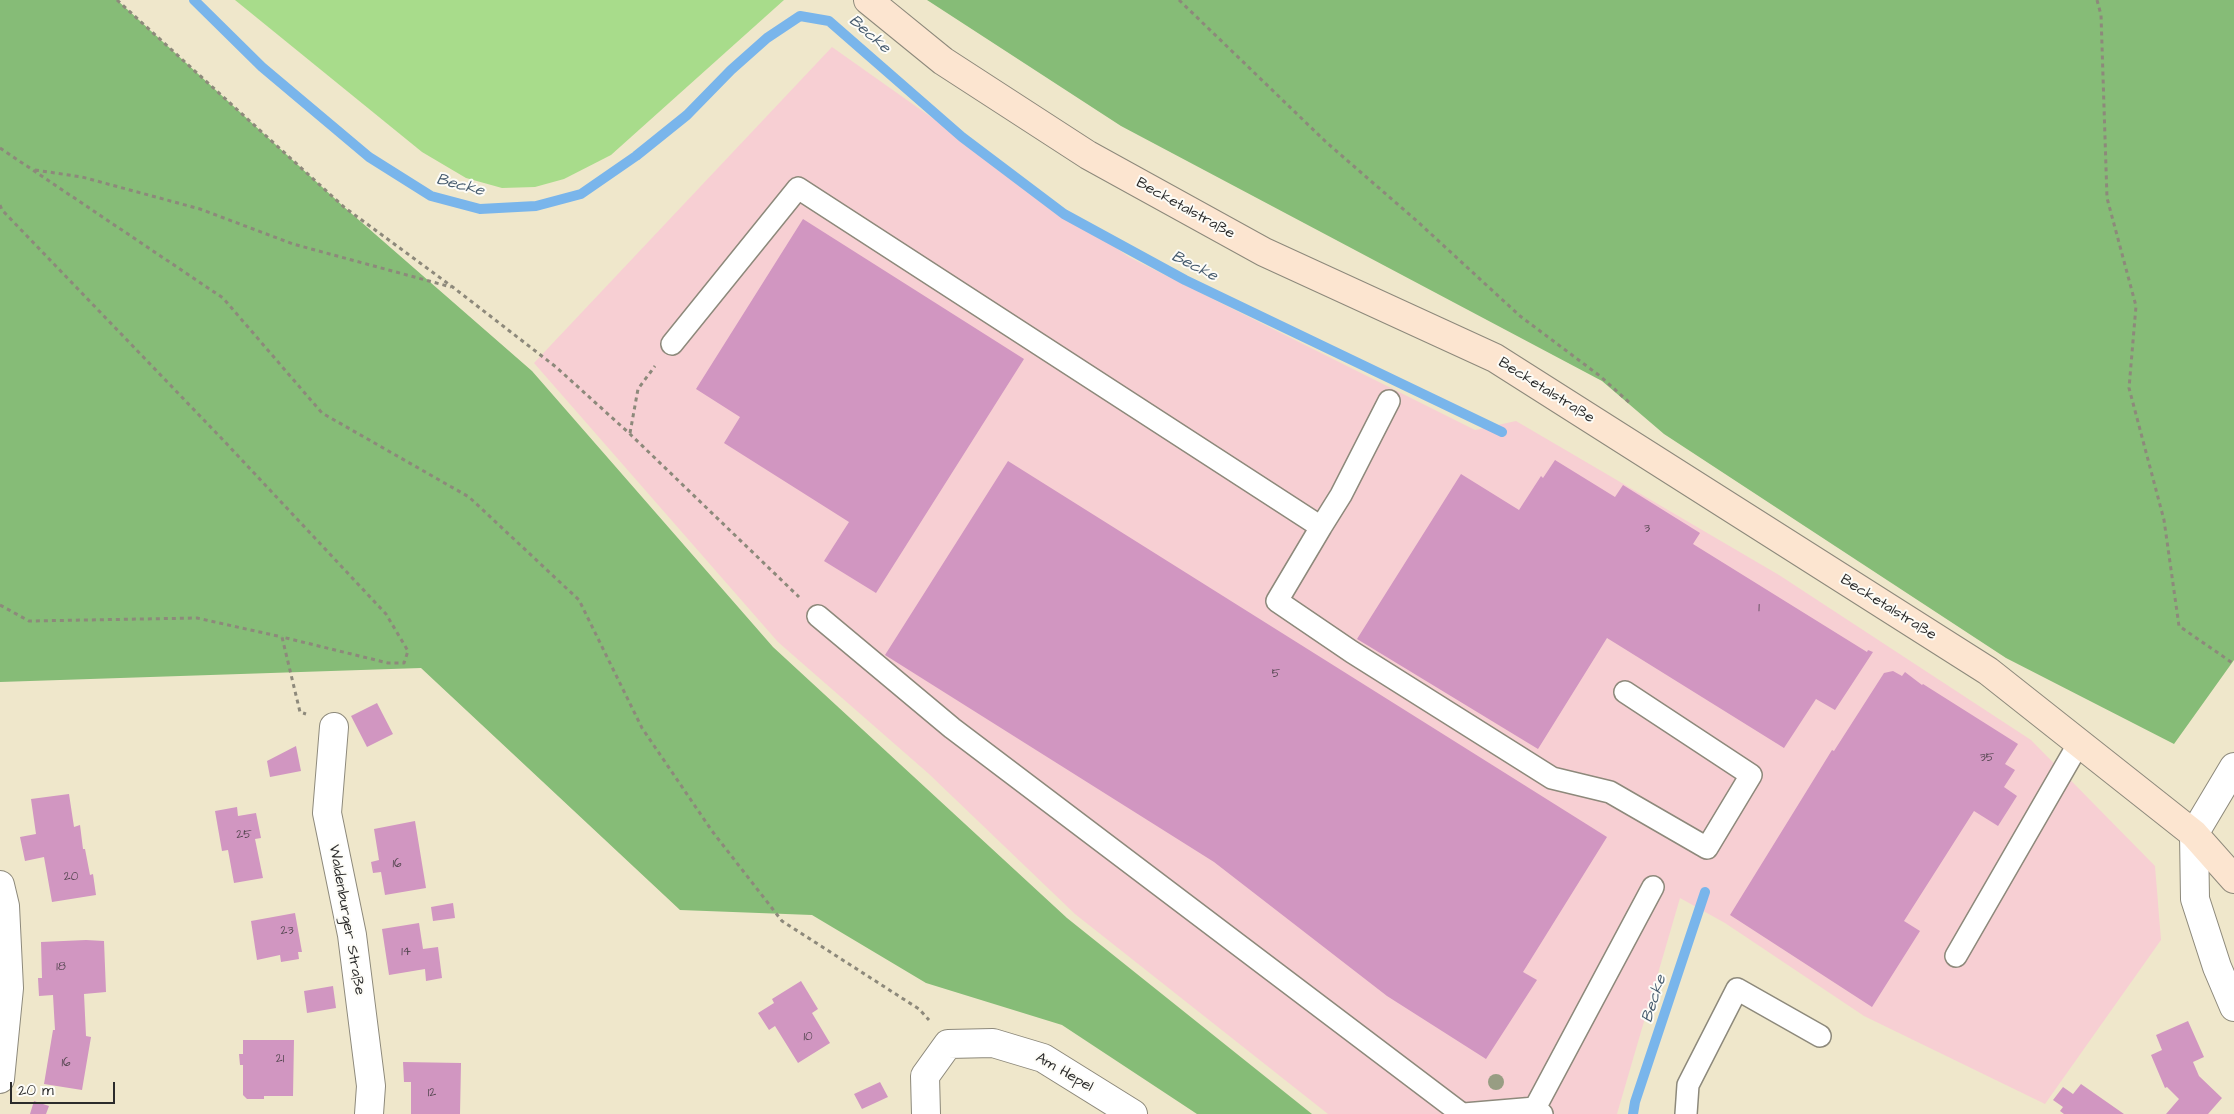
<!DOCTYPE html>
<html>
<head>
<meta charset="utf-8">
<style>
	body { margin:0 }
	#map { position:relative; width:2234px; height:1114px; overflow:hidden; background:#efe7cb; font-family:"Architects Daughter",sans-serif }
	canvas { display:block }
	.scale { position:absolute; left:10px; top:1082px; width:105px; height:22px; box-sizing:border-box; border:2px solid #2b2b2b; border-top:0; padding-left:6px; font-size:15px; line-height:18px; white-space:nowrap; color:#2b2b2b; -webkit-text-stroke:4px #fdfcf7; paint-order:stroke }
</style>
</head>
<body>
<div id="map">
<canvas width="2234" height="1114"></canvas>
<div class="scale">20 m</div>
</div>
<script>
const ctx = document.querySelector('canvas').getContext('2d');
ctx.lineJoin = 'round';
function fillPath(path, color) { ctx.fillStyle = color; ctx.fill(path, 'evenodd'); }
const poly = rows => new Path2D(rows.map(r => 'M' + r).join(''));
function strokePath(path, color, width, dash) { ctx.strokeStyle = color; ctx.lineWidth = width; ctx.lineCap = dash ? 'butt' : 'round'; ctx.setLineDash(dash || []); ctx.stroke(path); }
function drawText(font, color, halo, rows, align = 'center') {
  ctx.font = font + ' "Architects Daughter",sans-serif'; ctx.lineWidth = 4; ctx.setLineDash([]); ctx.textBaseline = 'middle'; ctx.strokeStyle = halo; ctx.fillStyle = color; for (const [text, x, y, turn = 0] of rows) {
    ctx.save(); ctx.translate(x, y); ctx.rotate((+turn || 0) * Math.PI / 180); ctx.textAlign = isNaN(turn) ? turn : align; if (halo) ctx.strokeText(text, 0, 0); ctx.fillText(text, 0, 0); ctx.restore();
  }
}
const built = poly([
	[832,47,1129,257,1475,430,1516,421,1779,575,2031,740,2155,866,2161,940,2045,1104,1864,1016,1725,923,1680,898,1617,1114,1328,1114,1075,914,929,774,778,642,534,363]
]);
const green = poly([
	[235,0,784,0,611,155,564,179,535,187,502,188,466,178,422,152]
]);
const forest = poly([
	[0,0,117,0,344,207,532,371,773,647,1067,918,1312,1114,1197,1114,1062,1025,926,983,812,915,680,910,421,668,0,682],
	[927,0,2234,0,2234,660,2174,744,2006,658,1664,434,1602,381,1121,126]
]);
const stream = poly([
	[194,0,262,67,369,157,431,196,480,209,536,206,581,194,636,156,687,115,731,70,767,38,800,16,829,21,962,137,1064,214,1185,280,1502,432],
	[1633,1114,1635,1102,1705,892]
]);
const building = poly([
	[803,219,1024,359,876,593,824,561,849,522,724,443,740,417,696,389],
	[1555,460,1615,497,1623,485,1700,533,1693,544,1867,652,1868,650,1873,652,1835,710,1816,699,1784,748,1607,638,1538,749,1357,639,1461,474,1519,510,1541,476,1543,478],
	[1008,461,1607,837,1523,972,1537,980,1486,1059,1387,996,1214,862,885,655],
	[1893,671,1902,676,1905,672,1922,685,1923,684,2018,744,2005,764,2015,770,2004,787,2017,796,1998,826,1974,811,1904,921,1920,931,1872,1007,1730,915,1832,750,1834,751,1884,673],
	[377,703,393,734,367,747,351,716],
	[296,746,301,771,270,777,267,761],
	[69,794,74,827,80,825,83,849,85,849,90,875,93,874,96,895,52,902,44,857,25,861,20,837,36,834,31,799],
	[237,807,238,816,256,813,261,838,255,839,263,878,234,883,228,850,222,851,215,811],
	[415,821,426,888,385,895,381,872,373,873,371,862,379,860,374,829],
	[453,903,455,918,433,921,431,907],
	[295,913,302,952,298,952,299,959,281,962,280,955,257,960,251,921],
	[419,923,423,949,438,947,442,978,426,981,425,969,389,975,382,929],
	[86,940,104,941,106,992,84,994,86,1036,91,1037,82,1090,44,1084,53,1030,55,1030,54,1013,53,995,39,996,38,978,42,978,41,942],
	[801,981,818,1009,812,1013,830,1043,798,1063,775,1026,769,1030,758,1013,774,1003,772,999],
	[333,986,336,1008,307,1013,304,991],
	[2188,1021,2204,1057,2193,1062,2199,1076,2222,1098,2208,1114,2166,1114,2179,1099,2167,1087,2165,1088,2151,1055,2162,1050,2156,1035],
	[243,1040,294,1040,293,1096,264,1096,264,1099,247,1099,243,1095,243,1065,240,1065,239,1054,243,1054],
	[403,1062,461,1063,460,1114,411,1114,411,1082,404,1082],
	[880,1082,888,1097,862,1109,854,1094],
	[2081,1084,2124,1114,2064,1114,2060,1111,2063,1107,2053,1100,2063,1087,2073,1094],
	[34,1101,49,1106,46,1114,30,1114]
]);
const path = poly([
	[117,0,344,207,454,288,556,367,630,434,799,597],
	[1179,0,1326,142,1418,222,1520,316,1600,376,1631,404],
	[2097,0,2101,15,2107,198,2136,306,2129,388,2164,520,2179,626,2234,664],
	[0,148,223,298,322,413,469,497,579,600,642,728,712,831,782,921,919,1009,929,1020],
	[35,170,82,177,200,209,293,244,451,287],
	[0,205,2,210,225,442,386,614,408,651,404,663,388,663,282,637,300,712,306,714],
	[630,433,638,389,655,366],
	[0,605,29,621,197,618,282,637]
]);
const service = poly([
	[672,344,798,188,1321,527,1341,495,1389,401],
	[1321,527,1277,601,1352,652,1552,778,1610,792,1707,848,1751,775,1625,692],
	[818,616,952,728,1462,1114],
	[1956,956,2079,743],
	[1535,1108,1653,887],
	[1464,1114,1535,1108,1542,1114],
	[1686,1114,1688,1085,1737,989,1820,1036]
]);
const minor = poly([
	[334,727,327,813,352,935,371,1086,369,1114],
	[2194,834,2195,899,2217,967,2234,1007],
	[0,885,5,906,9,988,0,1079],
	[926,1114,925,1076,948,1044,993,1043,1043,1058,1133,1114]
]);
const tertiary = poly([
	[2194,834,2234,767]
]);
const secondary = poly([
	[868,0,943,61,1088,155,1264,252,1495,358,1988,671,2194,834,2234,879]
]);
const trees = [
	[1496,1082]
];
const numberNames = [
	["3",1647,529],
	["1",1759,608],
	["5",1276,674],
	["35",1987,758],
	["25",244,835],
	["16",397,864],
	["20",71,877],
	["23",287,931],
	["14",406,952],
	["18",61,967],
	["10",808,1037],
	["21",280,1059],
	["16",66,1063],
	["12",432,1093]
];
const streetNames = [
	["Becketalstraße",1185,209,29],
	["Becketalstraße",1546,391,32],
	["Becketalstraße",1888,608,32],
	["Waldenburger Straße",346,920,80],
	["Am Hepel",1064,1073,30]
];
const waterNames = [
	["Becke",869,35,41],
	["Becke",460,186,15],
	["Becke",1194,267,27],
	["Becke",1655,999,-72]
];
fillPath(built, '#f7cfd3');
fillPath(green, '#a8dc8b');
fillPath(forest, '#86bc77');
strokePath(stream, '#79b5eb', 10);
fillPath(building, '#d196c1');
strokePath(service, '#8d897b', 24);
strokePath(minor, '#8d897b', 30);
strokePath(tertiary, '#8d897b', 30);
strokePath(secondary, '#8d897b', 30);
strokePath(path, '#8d897b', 3, [4, 4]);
strokePath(service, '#fff', 21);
strokePath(minor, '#fff', 28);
strokePath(tertiary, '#fff', 28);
strokePath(secondary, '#fce5d0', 28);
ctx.fillStyle = '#989d83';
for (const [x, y] of trees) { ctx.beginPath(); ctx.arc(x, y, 8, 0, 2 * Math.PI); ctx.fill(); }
drawText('12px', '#544650', null, numberNames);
drawText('15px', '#2b2b2b', '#fdfcf7', streetNames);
drawText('italic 16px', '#465b6e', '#fdfcf7', waterNames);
</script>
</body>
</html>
